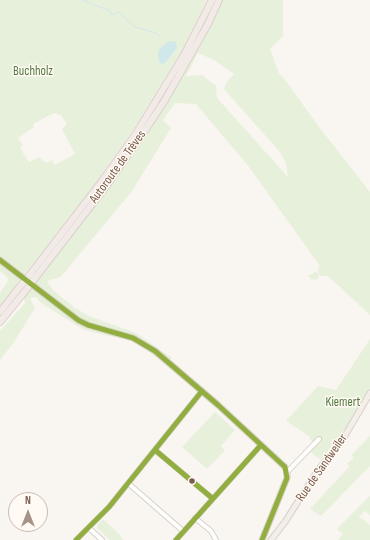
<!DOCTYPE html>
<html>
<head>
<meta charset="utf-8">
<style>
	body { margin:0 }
	#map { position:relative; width:370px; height:540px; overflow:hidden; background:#f9f5f0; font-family:"Sofia Sans Condensed",sans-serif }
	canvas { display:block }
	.north { position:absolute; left:8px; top:492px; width:40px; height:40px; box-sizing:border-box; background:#fffaf3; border:1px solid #cabbb1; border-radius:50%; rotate:0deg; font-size:11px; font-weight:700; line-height:16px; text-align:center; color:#7a5c4d }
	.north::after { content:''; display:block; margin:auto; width:14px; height:18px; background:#a69286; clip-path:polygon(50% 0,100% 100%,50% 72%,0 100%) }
</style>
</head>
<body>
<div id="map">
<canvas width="370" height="540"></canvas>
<div class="north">N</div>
</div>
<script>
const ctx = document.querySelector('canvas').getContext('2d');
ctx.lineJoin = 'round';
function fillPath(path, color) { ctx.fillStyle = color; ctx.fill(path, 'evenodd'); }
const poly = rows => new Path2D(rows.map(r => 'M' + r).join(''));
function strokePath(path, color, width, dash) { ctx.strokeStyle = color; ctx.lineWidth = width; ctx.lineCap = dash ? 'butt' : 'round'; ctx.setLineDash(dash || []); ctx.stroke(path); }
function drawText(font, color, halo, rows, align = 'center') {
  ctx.font = font + ' "Sofia Sans Condensed",sans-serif'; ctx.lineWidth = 3; ctx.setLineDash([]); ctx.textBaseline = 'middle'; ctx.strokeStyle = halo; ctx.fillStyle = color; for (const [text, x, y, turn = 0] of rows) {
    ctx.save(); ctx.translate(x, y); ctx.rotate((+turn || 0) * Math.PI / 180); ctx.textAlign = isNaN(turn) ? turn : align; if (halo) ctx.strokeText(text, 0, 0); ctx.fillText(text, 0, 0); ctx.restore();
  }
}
const green = poly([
	[0,0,207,0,186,43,198,50,223,0,283,0,283,36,270,49,279,74,283,77,319,127,370,192,370,315,328,276,320,276,319,273,318,279,312,280,308,275,312,275,314,272,319,273,318,268,320,266,249,167,196,104,175,103,163,120,171,128,132,191,65,272,60,277,47,281,53,290,75,308,89,316,136,333,172,358,165,363,135,342,84,330,41,303,36,297,30,298,35,308,14,342,0,360,0,331,25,303,24,298,109,188,143,140,183,76,178,57,131,133,98,180,0,306,0,293,8,281,7,277,0,271],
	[198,53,214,60,234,74,226,83,224,89,280,152,286,163,288,177,217,98,216,86,202,75,186,76],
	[54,113,61,115,67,124,62,129,75,154,55,165,52,160,46,163,39,157,29,162,20,148,23,145,18,138,34,127,33,124],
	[370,339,370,388,346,428,321,460,308,450,314,446,309,436,286,421,318,386,336,390],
	[215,412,235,430,221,446,225,450,208,468,206,468,182,447],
	[370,436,370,466,321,516,310,509,350,466,347,464,354,458,351,455],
	[370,496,370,515,365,511,359,517,370,525,370,540,338,540,343,534,337,529],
	[103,519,120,535,123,540,110,540,97,528,98,524]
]);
const water = poly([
	[169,41,176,42,177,48,165,63,162,64,159,62,158,53,160,48]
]);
const stream = poly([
	[82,0,110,11,112,15,118,12,135,27,156,33,161,38]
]);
const minor = poly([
	[155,450,212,498],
	[287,472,319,439],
	[129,484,183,531],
	[195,518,211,531,216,540],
	[89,528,102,540],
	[76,540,109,507,202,391],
	[176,540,261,445]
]);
const major = poly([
	[0,260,78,320,88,325,133,338,155,351,218,405,285,467,287,472,287,478,262,540],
	[271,540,285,522,318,470,343,439,370,393]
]);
const highway = poly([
	[32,272,102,181,135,135,184,55,212,0],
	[39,273,107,185,140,138,165,100,208,24,219,0],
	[0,312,18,289],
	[0,322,22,295]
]);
const highwayBridge = poly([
	[18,289,32,272],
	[22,295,39,273]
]);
const bus1 = poly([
	[0,260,78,320,88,325,133,338,155,351,218,405,285,467,287,478,262,540],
	[155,450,212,498],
	[76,540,109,507,202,391],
	[176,540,261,445]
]);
const markers = [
	[192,481,3.5,"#7a5c4d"]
];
const parkNames = [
	["Buchholz",33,72],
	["Kiemert",343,403]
];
const streetNames = [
	["Autoroute de Trèves",118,167,-54],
	["Rue de Sandweiler",322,468,-55]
];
fillPath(green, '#e7f0db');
fillPath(water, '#d0e8ea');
strokePath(stream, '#d0e8ea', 1);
strokePath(minor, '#d7d1cb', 6);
strokePath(major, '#dad1cc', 7);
strokePath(highway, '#dad1cc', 8);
strokePath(minor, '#fefefd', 4);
strokePath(major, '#f3eee8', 5);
strokePath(highway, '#f2eae7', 6);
strokePath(highwayBridge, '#dad1cc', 8, []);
strokePath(highwayBridge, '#f2eae7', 6);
strokePath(bus1, '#92ae40', 5);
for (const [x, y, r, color] of markers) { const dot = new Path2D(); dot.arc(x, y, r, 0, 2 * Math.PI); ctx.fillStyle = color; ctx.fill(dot); strokePath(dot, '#fffaf3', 1.5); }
drawText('13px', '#537a41', '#fffaf3', parkNames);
drawText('13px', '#7a5c4d', '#fffaf3', streetNames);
</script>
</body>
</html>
